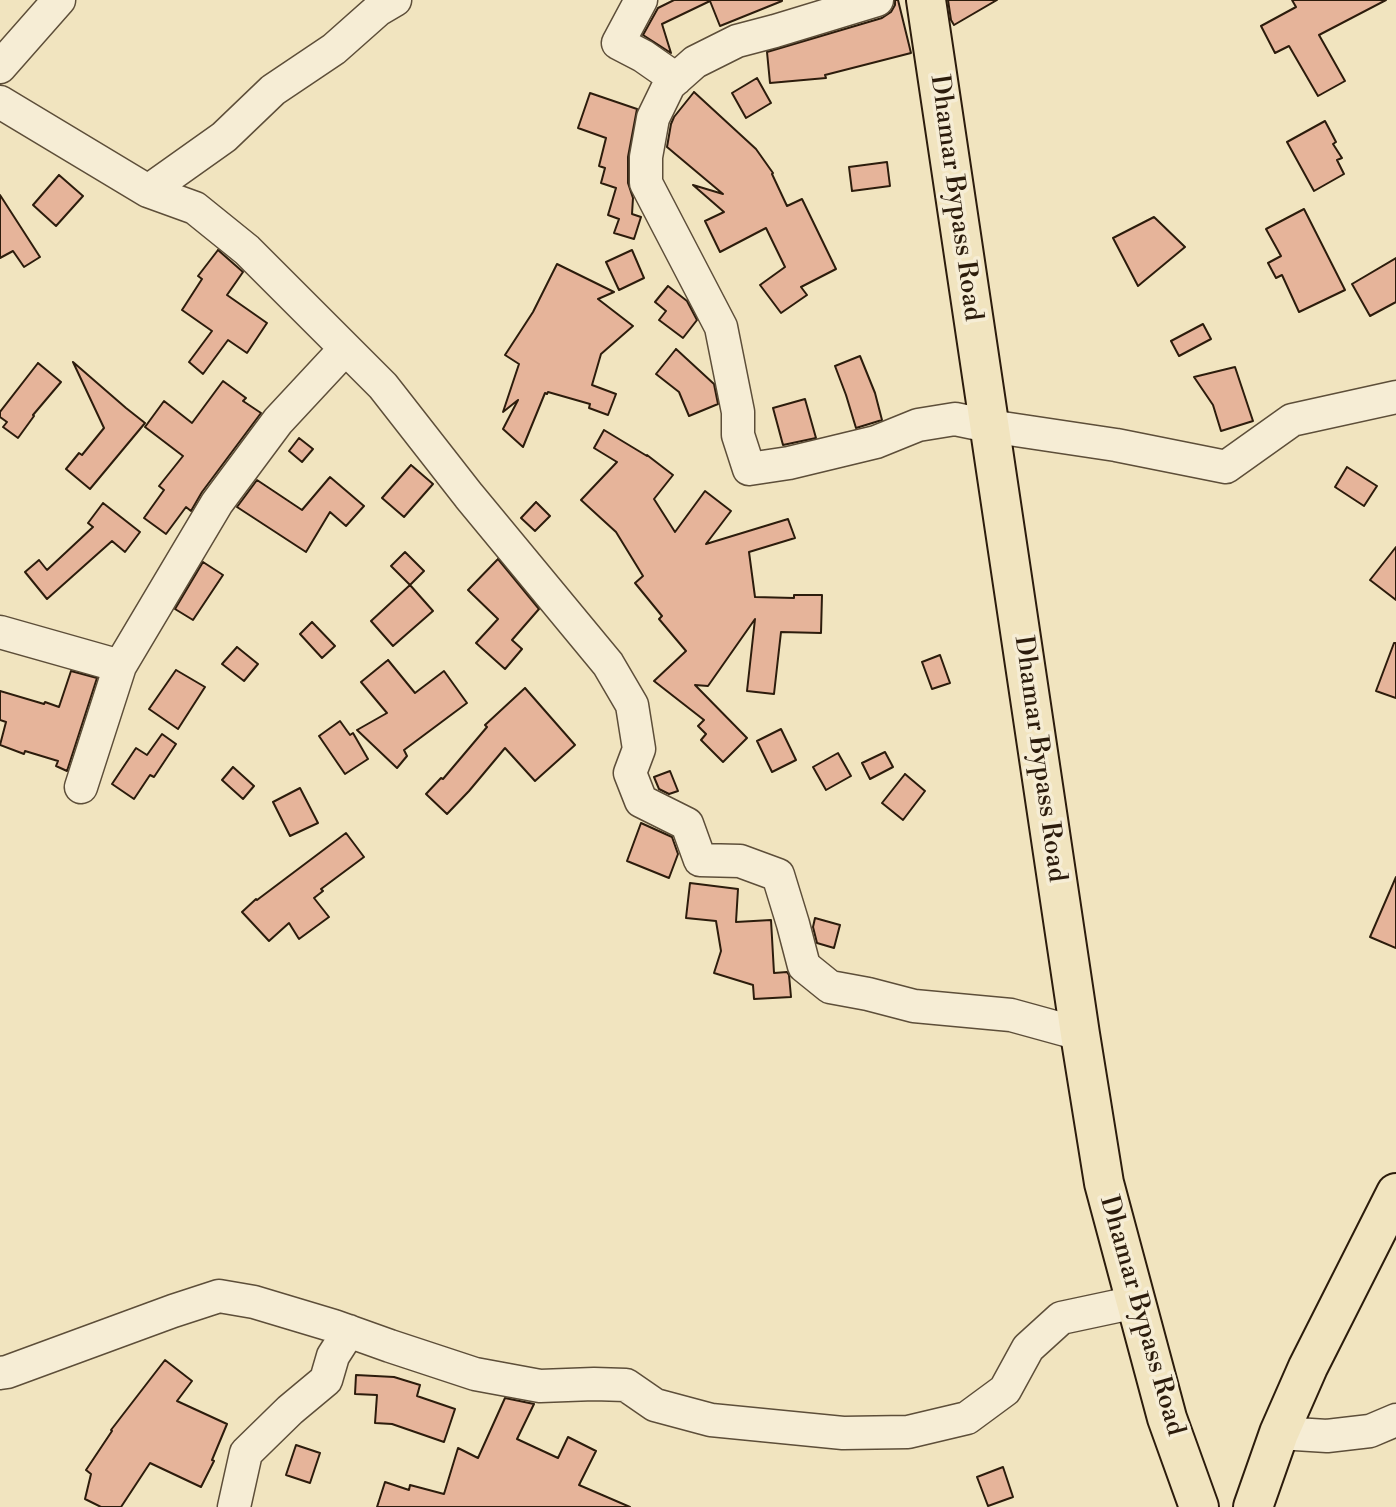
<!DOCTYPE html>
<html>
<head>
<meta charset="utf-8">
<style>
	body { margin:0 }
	canvas { display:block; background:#f1e4bf }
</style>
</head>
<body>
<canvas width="1396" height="1507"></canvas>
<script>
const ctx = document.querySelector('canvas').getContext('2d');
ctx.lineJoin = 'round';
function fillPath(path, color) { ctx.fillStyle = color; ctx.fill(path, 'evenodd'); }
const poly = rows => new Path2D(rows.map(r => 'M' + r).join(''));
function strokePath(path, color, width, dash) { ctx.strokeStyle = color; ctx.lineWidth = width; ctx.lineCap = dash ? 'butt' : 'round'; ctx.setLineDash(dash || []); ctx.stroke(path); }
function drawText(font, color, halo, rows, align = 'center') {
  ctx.font = font + ' "Libre Bodoni",serif'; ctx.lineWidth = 7; ctx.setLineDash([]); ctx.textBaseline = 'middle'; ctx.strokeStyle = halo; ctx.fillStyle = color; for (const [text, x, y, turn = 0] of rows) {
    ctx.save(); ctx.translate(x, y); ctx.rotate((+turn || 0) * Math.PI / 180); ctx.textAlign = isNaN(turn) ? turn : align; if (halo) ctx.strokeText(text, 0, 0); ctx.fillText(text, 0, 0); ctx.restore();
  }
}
const building = poly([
	[674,0,782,0,782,1,720,26,710,1,662,24,671,53,643,35,658,8,674,0],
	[895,0,898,0,911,53,825,75,826,78,770,83,767,52,882,18,891,12,895,5,895,0],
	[948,0,997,0,954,25,951,20,948,0],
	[1292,0,1386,0,1319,35,1345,81,1318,96,1289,46,1275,53,1261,26,1296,7,1292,0],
	[757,78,771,103,746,118,732,93,757,78],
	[694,92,756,149,773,173,772,174,787,206,802,199,836,269,801,287,807,295,781,313,760,285,785,267,766,228,720,252,705,221,724,212,693,185,723,194,667,147,671,124,674,117,694,92],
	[590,93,637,109,628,157,628,183,633,198,632,214,641,217,634,239,614,233,619,219,608,215,616,188,601,183,605,168,599,166,606,138,578,128,590,93],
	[1325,121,1336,142,1333,144,1342,158,1337,160,1344,174,1314,191,1287,142,1325,121],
	[887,162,890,186,852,191,849,167,887,162],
	[59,175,83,196,56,226,33,205,59,175],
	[0,195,40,257,24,267,13,251,0,258,0,195],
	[1304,209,1345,290,1299,312,1282,275,1276,278,1268,263,1281,256,1266,229,1304,209],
	[1154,217,1185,247,1138,286,1113,238,1154,217],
	[218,250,243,272,227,295,267,323,247,353,228,340,203,374,189,362,212,331,182,310,202,279,198,276,218,250],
	[632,250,644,278,619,290,606,262,632,250],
	[1396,258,1396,302,1370,316,1352,284,1396,258],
	[557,264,614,292,598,299,633,326,601,354,592,385,616,394,608,415,589,408,590,404,548,392,547,394,545,393,523,447,503,429,518,400,503,412,519,364,505,355,533,312,557,264],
	[668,286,687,301,697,320,683,338,659,320,666,311,655,302,668,286],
	[1203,324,1211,339,1179,356,1171,341,1203,324],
	[676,349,714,384,718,404,689,416,679,392,656,374,676,349],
	[860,356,875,393,882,420,856,428,846,395,835,366,860,356],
	[73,362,126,408,145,423,90,489,66,469,79,453,82,455,104,428,73,362],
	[38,363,61,382,33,415,34,416,18,438,3,427,7,422,0,417,0,412,38,363],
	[1235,367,1253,421,1221,431,1213,405,1194,377,1235,367],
	[223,381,246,398,243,401,261,413,202,492,191,511,186,507,166,534,144,518,164,490,159,486,183,456,145,427,164,401,192,423,223,381],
	[805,399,816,438,783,445,773,408,805,399],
	[604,430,647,456,647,455,673,475,654,499,675,532,705,491,731,511,706,544,788,519,795,538,749,552,755,597,794,598,794,595,822,595,821,633,781,632,774,694,747,691,755,619,708,686,695,685,747,738,723,762,701,740,706,734,698,726,704,720,654,681,686,651,659,619,662,616,635,583,643,576,616,532,581,500,617,462,594,448,604,430],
	[299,438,313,449,302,462,289,451,299,438],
	[411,465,433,484,404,517,382,498,411,465],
	[1347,467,1377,486,1364,506,1335,487,1347,467],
	[330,477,364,506,346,526,330,512,306,552,237,507,257,480,302,510,330,477],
	[536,502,550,516,535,531,521,518,536,502],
	[103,503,140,532,125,552,112,541,47,599,25,572,39,560,47,570,93,527,88,523,103,503],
	[1396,547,1396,600,1370,580,1396,547],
	[405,552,424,571,410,585,391,566,405,552],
	[498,559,539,609,512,640,522,649,505,669,476,643,498,619,468,590,498,559],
	[203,562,223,575,193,620,175,609,203,562],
	[410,585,433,611,393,646,371,621,410,585],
	[312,622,335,646,322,658,300,634,312,622],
	[1394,643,1396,643,1396,698,1376,691,1394,643],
	[237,647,258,664,244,681,222,664,237,647],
	[940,655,950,683,932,689,922,662,940,655],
	[388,660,415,693,444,671,467,703,404,750,407,756,397,768,357,730,387,713,361,682,388,660],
	[176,670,205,687,178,729,149,709,176,670],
	[71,671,97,678,67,771,56,766,58,761,25,751,24,754,0,745,6,722,0,720,0,691,44,704,45,702,59,707,71,671],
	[525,688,575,745,535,781,505,748,469,791,447,814,426,794,441,778,443,779,487,727,485,725,525,688],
	[340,721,350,735,353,733,368,759,345,774,319,736,340,721],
	[781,729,796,760,772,772,757,741,781,729],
	[162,734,176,744,154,777,150,775,134,799,112,784,136,748,147,755,162,734],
	[885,752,893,767,870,779,862,763,885,752],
	[838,753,851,776,826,790,813,767,838,753],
	[233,767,254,786,243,799,222,780,233,767],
	[670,771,678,791,669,794,659,789,654,777,670,771],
	[905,774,925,791,903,820,882,803,905,774],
	[300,788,318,823,290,836,273,802,300,788],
	[641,823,672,837,678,854,669,878,627,861,641,823],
	[346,833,364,857,321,889,323,891,314,898,329,917,299,939,289,923,269,941,242,912,256,899,257,900,346,833],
	[1396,877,1396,948,1370,937,1396,877],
	[690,883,738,889,736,922,771,920,774,973,787,972,789,975,791,997,754,999,753,985,714,973,721,951,716,921,686,918,690,883],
	[815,918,840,925,834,948,817,943,813,927,815,918],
	[165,1360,192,1381,177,1401,227,1424,212,1460,214,1461,201,1487,150,1463,121,1507,101,1507,85,1499,91,1474,86,1470,112,1431,111,1430,165,1360],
	[356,1375,394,1377,420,1385,417,1396,455,1409,444,1442,392,1424,375,1423,377,1395,355,1394,356,1375],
	[505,1398,534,1404,517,1439,558,1458,568,1437,596,1451,579,1485,630,1507,377,1507,385,1482,409,1490,410,1485,444,1494,458,1448,478,1458,505,1398],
	[296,1445,320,1453,310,1483,286,1475,296,1445],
	[1003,1467,1013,1497,988,1506,977,1477,1003,1467]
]);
const minor = poly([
	[641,0,618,43,643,56,676,79],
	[877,0,775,31,737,41,695,62,669,85,653,118,646,157,646,183,721,327,738,412,738,435,749,469,789,463,876,442,918,425,955,419,989,426,1116,445,1226,467,1292,420,1396,397],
	[0,67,59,0],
	[0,102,148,191,195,208,247,250,383,386,469,496,608,664,632,705,639,749,630,773,641,801,687,824,700,860,740,861,778,875,793,924,804,966,830,987,868,994,914,1006,1011,1015,1080,1034],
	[148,191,224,137,273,90,334,49,378,10,395,0],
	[0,632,120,666],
	[81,787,120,666,217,503,278,421,345,349],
	[0,1373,7,1372,173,1311,219,1296,254,1302,334,1326,390,1346,475,1374,540,1386,594,1384,626,1385,655,1405,711,1420,843,1433,908,1432,967,1418,1005,1390,1028,1348,1061,1318,1136,1302],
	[1279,1433,1327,1436,1370,1431,1396,1420],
	[234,1507,246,1453,290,1410,326,1380,333,1356,349,1331]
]);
const major = poly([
	[926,0,1080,1034,1104,1183,1167,1418,1199,1507],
	[1253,1507,1279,1433,1308,1367,1396,1193]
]);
const streetNames = [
	["Dhamar Bypass Road",955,198,82],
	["Dhamar Bypass Road",1039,759,82],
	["Dhamar Bypass Road",1141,1316,74]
];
fillPath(building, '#e6b49a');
strokePath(building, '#2c1c0c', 2);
strokePath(minor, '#5d4e39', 35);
strokePath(major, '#2c1c0c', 42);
strokePath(minor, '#f6edd5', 32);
strokePath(major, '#f1e4bf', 38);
drawText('26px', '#2c1c0c', '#f6edd5', streetNames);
</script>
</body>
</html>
